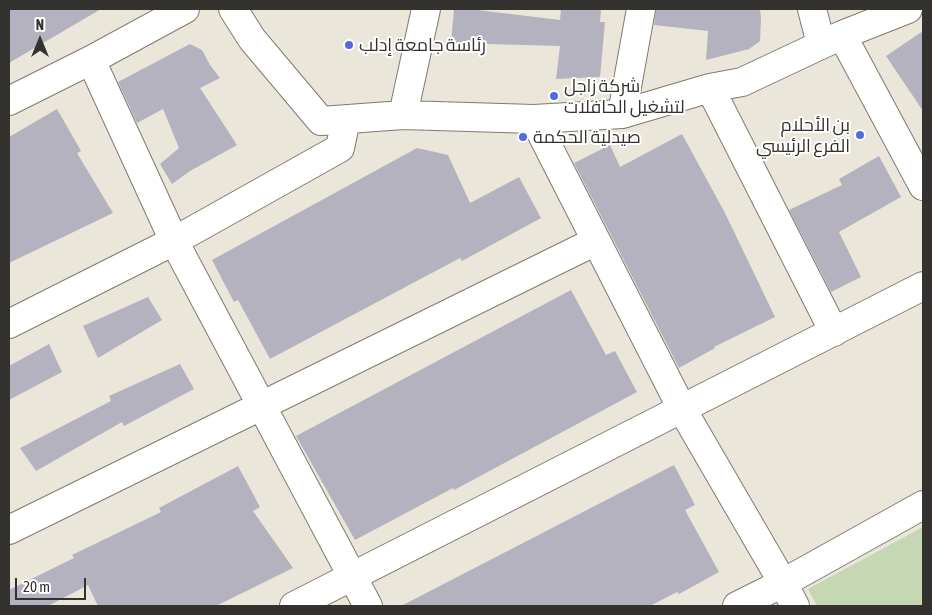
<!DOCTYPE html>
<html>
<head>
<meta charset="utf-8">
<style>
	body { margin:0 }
	#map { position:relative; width:932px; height:615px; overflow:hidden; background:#ebe6da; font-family:"Asap Condensed",sans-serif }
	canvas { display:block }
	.frame { position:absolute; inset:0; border:10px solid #34322e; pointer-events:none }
	.north { position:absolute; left:15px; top:15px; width:50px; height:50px; -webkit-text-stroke:4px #fff; paint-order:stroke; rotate:0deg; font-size:14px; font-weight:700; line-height:20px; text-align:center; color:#34322e }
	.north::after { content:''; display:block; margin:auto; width:18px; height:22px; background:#34322e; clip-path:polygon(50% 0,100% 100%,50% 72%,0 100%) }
	.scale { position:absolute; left:15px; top:578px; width:71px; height:22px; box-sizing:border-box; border:2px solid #34322e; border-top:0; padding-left:6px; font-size:15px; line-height:18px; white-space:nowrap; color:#34322e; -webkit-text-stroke:4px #fff; paint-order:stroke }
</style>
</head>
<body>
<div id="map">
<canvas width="932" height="615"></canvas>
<div class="frame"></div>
<div class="north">N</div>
<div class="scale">20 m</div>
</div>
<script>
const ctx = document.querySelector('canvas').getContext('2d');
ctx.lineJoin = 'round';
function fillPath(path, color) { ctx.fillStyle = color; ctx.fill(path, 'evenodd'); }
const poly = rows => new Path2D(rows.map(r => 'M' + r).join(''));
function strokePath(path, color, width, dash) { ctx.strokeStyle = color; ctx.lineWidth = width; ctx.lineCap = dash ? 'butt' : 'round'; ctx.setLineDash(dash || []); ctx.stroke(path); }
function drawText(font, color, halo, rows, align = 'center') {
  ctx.font = font + ' "Asap Condensed",Cairo,sans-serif'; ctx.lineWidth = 4; ctx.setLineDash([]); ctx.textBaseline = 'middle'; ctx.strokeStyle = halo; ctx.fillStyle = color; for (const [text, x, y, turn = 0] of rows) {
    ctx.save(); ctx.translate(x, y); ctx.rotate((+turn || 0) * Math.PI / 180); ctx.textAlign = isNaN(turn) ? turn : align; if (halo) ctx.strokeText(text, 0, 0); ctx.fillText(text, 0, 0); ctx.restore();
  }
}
const green = poly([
	[923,527,923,606,817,606,808,589]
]);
const building = poly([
	[9,9,101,9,9,63],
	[454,9,469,9,560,20,561,9,601,9,600,22,605,22,600,77,556,79,560,46,451,43],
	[656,9,760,9,761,18,760,41,749,49,706,60,708,31,654,25],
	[923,31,923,111,886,56],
	[190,44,202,50,210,65,220,78,200,88,237,145,190,171,172,184,160,164,179,148,163,109,137,123,118,82],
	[57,109,81,151,77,153,113,213,9,263,9,137],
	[682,134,725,213,775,317,714,347,715,348,679,368,574,163,610,145,620,167],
	[417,148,448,155,470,203,519,177,541,218,462,261,460,258,270,359,238,300,234,302,212,260],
	[879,156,901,197,839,232,861,277,831,292,789,210,842,185,839,179],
	[571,290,606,355,615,351,637,392,454,490,453,488,355,540,296,436],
	[148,297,162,320,98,358,83,326],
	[49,344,62,372,9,400,9,366],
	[180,364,194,389,124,426,122,422,36,471,20,448,111,401,109,396],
	[674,465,695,505,685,510,719,572,679,594,677,592,650,606,401,606],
	[238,466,260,507,253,511,293,568,216,606,98,606,88,585,48,606,9,606,9,590,74,558,72,555,161,512,159,508]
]);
const minor = poly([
	[233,9,252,39,321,121,403,115,534,119,622,114,710,88,742,82,842,35,908,9],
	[812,9,821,44],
	[842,35,923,186],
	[91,60,174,241,368,606],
	[710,88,834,332],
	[9,101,91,60,185,9],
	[622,114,641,9],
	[403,115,426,9],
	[534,119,682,409,783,583,795,606],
	[9,324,174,241,340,148,346,119],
	[9,530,596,241],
	[294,606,923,286],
	[737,606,783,583,923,505]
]);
const markers = [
	[349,45,5,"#516be0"],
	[554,96,5,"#516be0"],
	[860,135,5,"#516be0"],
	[523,137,5,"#516be0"]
];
const poiNames = [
	["رئاسة جامعة إدلب",359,45],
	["شركة زاجل",564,86],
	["لتشغيل الحافلات",564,107],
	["بن الأحلام",850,125,"right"],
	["الفرع الرئيسي",850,146,"right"],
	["صيدلية الحكمة",533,137]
];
fillPath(green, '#c6d7b4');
fillPath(building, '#b4b2bf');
strokePath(minor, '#7f7b6f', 30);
strokePath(minor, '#fff', 28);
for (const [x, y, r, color] of markers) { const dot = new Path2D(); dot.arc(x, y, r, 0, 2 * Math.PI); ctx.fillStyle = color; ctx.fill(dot); strokePath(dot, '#fff', 2); }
drawText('18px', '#34322e', '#fff', poiNames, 'left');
</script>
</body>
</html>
